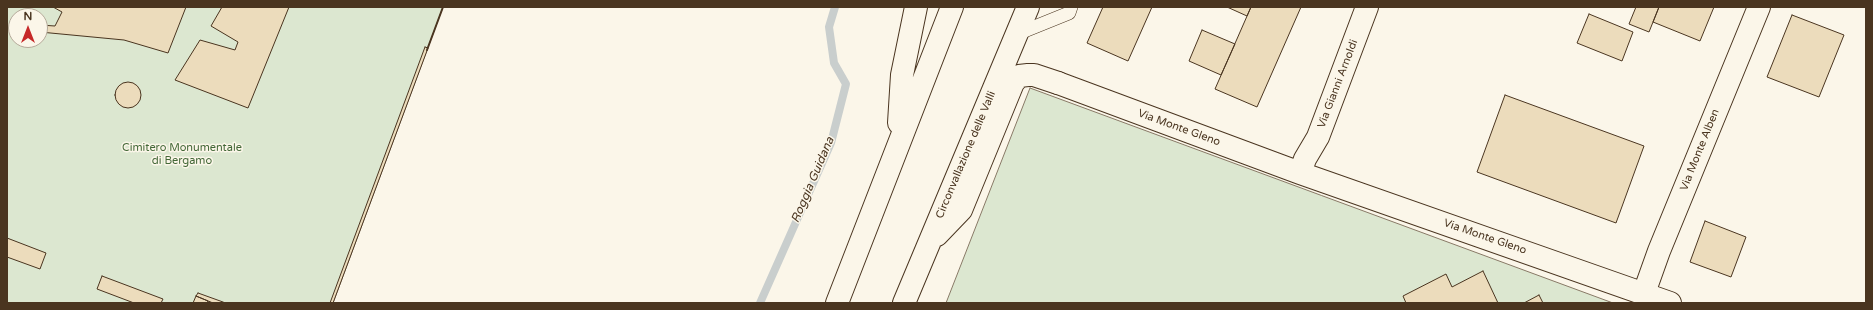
<!DOCTYPE html>
<html>
<head>
<meta charset="utf-8">
<style>
	body { margin:0 }
	#map { position:relative; width:1873px; height:310px; overflow:hidden; background:#fbf6e9; font-family:"Varela Round",sans-serif }
	canvas { display:block }
	.frame { position:absolute; inset:0; border:8px solid #4a3520; pointer-events:none }
	.north { position:absolute; left:8px; top:8px; width:40px; height:40px; box-sizing:border-box; background:#fbf6e9; border:1px solid #b4a999; border-radius:50%; rotate:0deg; font-size:11px; font-weight:700; line-height:16px; text-align:center; color:#4a3520 }
	.north::after { content:''; display:block; margin:auto; width:14px; height:18px; background:#c62828; clip-path:polygon(50% 0,100% 100%,50% 72%,0 100%) }
</style>
</head>
<body>
<div id="map">
<canvas width="1873" height="310"></canvas>
<div class="frame"></div>
<div class="north">N</div>
</div>
<script>
const ctx = document.querySelector('canvas').getContext('2d');
ctx.lineJoin = 'round';
function fillPath(path, color) { ctx.fillStyle = color; ctx.fill(path, 'evenodd'); }
const poly = rows => new Path2D(rows.map(r => 'M' + r).join(''));
function strokePath(path, color, width, dash) { ctx.strokeStyle = color; ctx.lineWidth = width; ctx.lineCap = dash ? 'butt' : 'round'; ctx.setLineDash(dash || []); ctx.stroke(path); }
function drawText(font, color, halo, rows, align = 'center') {
  ctx.font = font + ' "Varela Round",sans-serif'; ctx.lineWidth = 3; ctx.setLineDash([]); ctx.textBaseline = 'middle'; ctx.strokeStyle = halo; ctx.fillStyle = color; for (const [text, x, y, turn = 0] of rows) {
    ctx.save(); ctx.translate(x, y); ctx.rotate((+turn || 0) * Math.PI / 180); ctx.textAlign = isNaN(turn) ? turn : align; if (halo) ctx.strokeText(text, 0, 0); ctx.fillText(text, 0, 0); ctx.restore();
  }
}
const green = poly([
	[7,7,443,7,333,303,214,303,208,301,207,303,7,303,7,7],
	[16,16,40,16,40,40,16,40,16,16],
	[1030,88,1613,303,946,303,1030,88]
]);
const stream = poly([
	[760,303,831,143,846,84,834,63,829,27,835,7]
]);
const building = poly([
	[53,7,186,7,168,53,124,40,40,32,40,25,55,26,62,12,53,7],
	[222,7,289,7,248,108,175,80,200,40,235,50,238,42,211,26,222,7],
	[1103,7,1152,7,1128,61,1087,43,1103,7],
	[1227,7,1251,7,1247,16,1227,7],
	[1251,7,1301,7,1257,107,1215,89,1251,7],
	[1636,7,1659,7,1649,32,1629,24,1636,7],
	[1659,7,1714,7,1700,41,1653,22,1659,7],
	[1589,14,1633,32,1622,61,1577,43,1589,14],
	[1792,15,1844,35,1819,97,1767,77,1792,15],
	[1202,30,1235,44,1221,75,1189,61,1202,30],
	[425,47,428,48,333,303,330,303,425,47],
	'115 95a13 13 0 1 1 26 0a13 13 0 1 1-26 0Z',
	[1505,95,1644,146,1616,223,1477,172,1505,95],
	[1705,221,1746,237,1731,277,1690,262,1705,221],
	[7,238,46,253,40,269,7,257,7,238],
	[1483,271,1498,303,1406,303,1403,296,1446,274,1452,287,1483,271],
	[102,276,163,299,161,303,134,303,97,289,102,276],
	[198,293,223,302,225,303,213,303,196,296,198,293],
	[1539,295,1543,303,1524,303,1539,295],
	[196,296,208,301,207,303,193,303,196,296]
]);
const lane = poly([
	[1017,34,1069,13,1071,7]
]);
const street = poly([
	[1058,83,1300,173,1670,303],
	[1300,173,1305,159,1318,137,1367,7],
	[1644,293,1659,251,1759,7]
]);
const highway = poly([
	[899,123,902,75,916,7],
	[937,235,961,210,1013,83,1019,76,1028,75,1034,75,1058,83],
	[837,303,952,7],
	[904,303,1028,7]
]);
const wall = poly([
	[427,50,443,7]
]);
const streetNames = [
	["Via Gianni Arnoldi",1338,84,-69],
	["Via Monte Gleno",1179,128,20],
	["Via Monte Alben",1700,150,-68],
	["Circonvallazione delle Valli",966,155,-67],
	["Via Monte Gleno",1485,237,19]
];
const parkNames = [
	["Cimitero Monumentale",182,148],
	["di Bergamo",182,161]
];
const waterNames = [
	["Roggia Guidana",813,180,-67]
];
fillPath(green, '#dce7d0');
strokePath(green, '#887966', 1);
strokePath(stream, '#c9cecd', 8);
fillPath(building, '#ecdcbc');
strokePath(building, '#4a3520', 1);
strokePath(lane, '#4a3520', 14);
strokePath(street, '#4a3520', 24);
strokePath(highway, '#4a3520', 24);
strokePath(lane, '#fbf6e9', 13);
strokePath(street, '#fbf6e9', 22);
strokePath(highway, '#fbf6e9', 22);
strokePath(wall, '#4a3520', 2);
drawText('11px', '#4a3520', '#fbf6e9', streetNames);
drawText('11px', '#436837', '#fbf6e9', parkNames);
drawText('italic 12px', '#4a3520', '#fbf6e9', waterNames);
</script>
</body>
</html>
